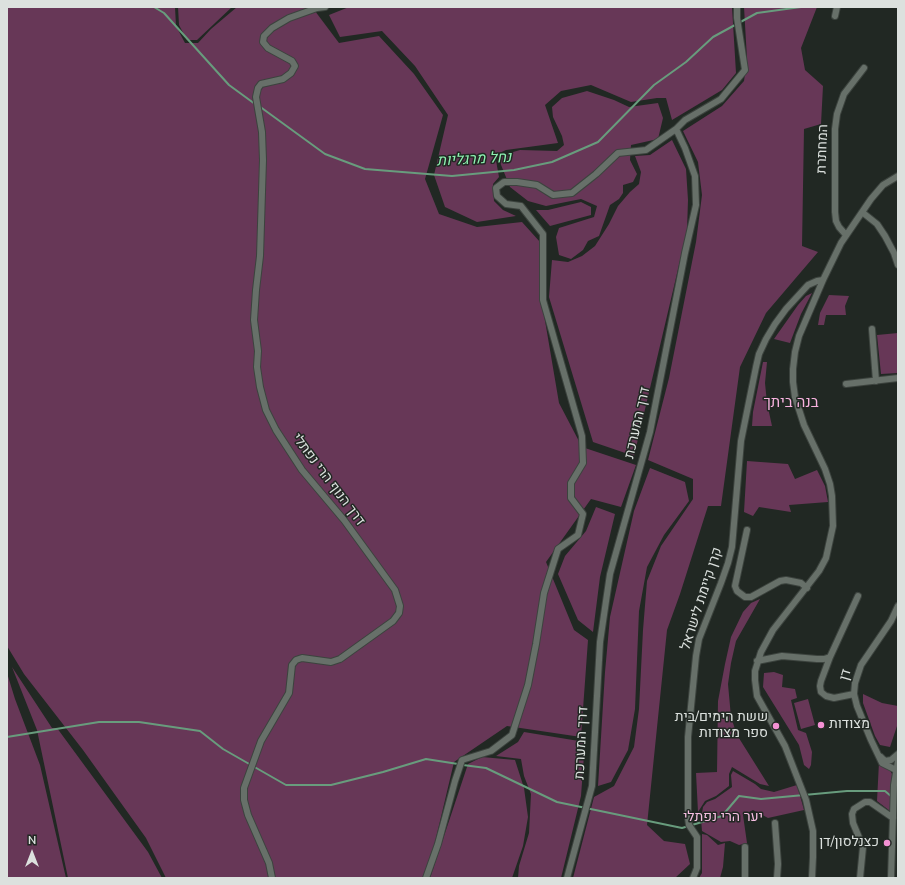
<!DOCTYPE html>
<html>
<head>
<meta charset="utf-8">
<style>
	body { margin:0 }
	#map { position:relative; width:905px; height:885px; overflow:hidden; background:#212823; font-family:"Nunito Sans",sans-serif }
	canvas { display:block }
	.frame { position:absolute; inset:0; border:8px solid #dce1de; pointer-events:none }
	.north { position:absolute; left:12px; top:833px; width:40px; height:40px; -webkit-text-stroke:3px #212823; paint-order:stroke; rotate:0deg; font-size:11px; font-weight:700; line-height:16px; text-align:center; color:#dce1de }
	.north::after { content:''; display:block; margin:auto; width:14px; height:18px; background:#dce1de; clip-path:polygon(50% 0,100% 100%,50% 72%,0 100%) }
</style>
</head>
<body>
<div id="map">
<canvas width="905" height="885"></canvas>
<div class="frame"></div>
<div class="north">N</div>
</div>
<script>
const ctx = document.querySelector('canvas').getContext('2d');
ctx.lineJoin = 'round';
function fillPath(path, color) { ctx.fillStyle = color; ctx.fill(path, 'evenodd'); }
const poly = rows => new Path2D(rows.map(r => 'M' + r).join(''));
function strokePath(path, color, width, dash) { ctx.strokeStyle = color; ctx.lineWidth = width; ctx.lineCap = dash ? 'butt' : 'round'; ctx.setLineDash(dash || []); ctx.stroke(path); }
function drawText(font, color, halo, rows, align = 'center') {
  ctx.font = font + ' "Nunito Sans",Heebo,sans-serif'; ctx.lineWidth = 3; ctx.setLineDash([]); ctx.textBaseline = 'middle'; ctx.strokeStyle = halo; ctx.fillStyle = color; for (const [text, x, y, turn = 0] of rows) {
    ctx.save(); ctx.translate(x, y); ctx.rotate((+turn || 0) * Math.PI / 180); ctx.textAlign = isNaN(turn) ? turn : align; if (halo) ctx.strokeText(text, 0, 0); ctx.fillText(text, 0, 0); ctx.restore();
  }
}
const green = poly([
	[7,7,175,7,176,26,185,43,198,43,211,29,237,7,312,7,339,43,379,36,414,74,443,115,425,179,439,214,477,227,522,222,540,242,541,297,559,403,582,447,636,465,621,507,591,499,546,562,574,630,588,640,581,737,507,726,454,762,432,855,423,878,166,878,146,838,83,750,24,674,7,646],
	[178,7,232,7,197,40,187,40,179,25],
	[349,7,732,7,736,73,722,90,672,120,666,98,657,98,631,102,591,85,561,91,545,105,558,143,506,150,495,155,499,177,493,184,494,201,503,210,516,216,477,222,445,207,434,175,448,115,415,66,382,31,340,37,329,15],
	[744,7,817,7,801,48,805,70,823,86,821,124,804,129,802,246,818,252,766,313,740,367,721,506,708,506,680,594,667,630,647,825,664,841,685,844,690,864,675,878,573,878,594,797,614,786,634,747,639,709,643,630,647,581,661,546,693,499,693,479,648,460,669,378,696,242,702,195,698,162,683,131,722,106,744,81,747,59],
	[587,91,614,100,629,107,658,103,663,118,658,139,631,145,630,160,637,174,633,182,623,185,623,193,619,199,610,205,599,236,588,241,583,250,571,259,559,255,556,237,559,228,594,217,597,206,581,199,546,206,528,201,510,187,499,160,503,155,520,150,557,151,564,145,562,136,553,117,552,107,562,98],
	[672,140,686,169,688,200,687,231,634,456,593,442,549,297,552,260,568,262,582,256,595,246,609,224,618,206,630,192,639,184,641,172,635,156,650,155],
	[581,202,591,207,591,215,550,226,536,210,548,210],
	[812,293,801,314,790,343,774,339,798,305,806,296],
	[829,295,849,296,845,306,846,315,826,315,824,325,818,325,820,313],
	[898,333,898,373,881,374,877,335],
	[763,362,767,362,765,383,767,403,772,426,752,426,753,412],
	[747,461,788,464,795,479,817,470,825,486,828,502,789,505,791,512,759,507,753,516,744,512],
	[650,468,685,482,689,501,664,535,647,567,639,611,635,709,628,750,611,782,598,786,605,672,610,617,634,511],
	[596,507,615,514,600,577,593,632,578,620,558,574,565,556,586,531],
	[760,599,736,641,731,663,728,684,731,717,737,735,769,786,760,784,732,767,729,774,729,786,716,796,705,801,698,812,696,773,717,772,718,701,725,664,731,637,743,612,751,603],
	[12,667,52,728,57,728,148,852,162,878,68,878,37,730],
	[774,672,783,675,782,687,795,689,797,698,791,700,798,730,806,733,812,752,811,765,809,769,804,765,799,745,763,687,764,673],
	[7,673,15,699,40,765,66,878,7,878],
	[863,694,882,703,898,706,898,723,890,747,880,745,875,736,863,703],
	[808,699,815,725,801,729,794,703],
	[524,732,585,742,581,796,561,878,518,878,519,866,529,833,531,794,524,776,521,759,496,756,518,742],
	[482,757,515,760,524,788,528,817,523,846,512,878,430,878,468,764],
	[879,762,889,768,892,774,890,811,877,801],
	[733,771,755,784,761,789,774,792,797,785,804,810,768,818,753,810,743,815,747,843,739,845,730,841,721,842,702,831,701,819,703,807,707,802,715,799,732,787,731,775],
	[702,834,707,835,718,845,725,843,723,867,720,878,699,878,702,873]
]);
const stream = poly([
	[154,7,164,13,229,85,255,104],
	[259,106,325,154,365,169,452,176,514,170,552,162,598,142,654,85,686,62,713,37,757,13,801,7],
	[7,737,99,722,139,722,200,731,223,749,286,785,331,785,383,772,426,759,458,764],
	[463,765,486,768,557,802,682,828,722,816,739,796,761,799,847,791,885,791,892,797]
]);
const street = poly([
	[835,16,837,7],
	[862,212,877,224,885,236,894,253,898,265],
	[846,235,839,227,836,221,835,212,835,129,837,114,844,94,864,68],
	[872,329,876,381],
	[846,384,898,378],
	[747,530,735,586,737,591,745,597,751,597,780,581,786,580,801,583,807,588],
	[830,657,821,681,820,686,821,692,826,696,834,698,854,694],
	[757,661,782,656,817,659,824,659,830,657,858,596],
	[881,757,885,761,891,760,898,754],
	[896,770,882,763,871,740,857,706,854,694,855,683,861,665,891,621,898,606],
	[775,823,778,864,777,878],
	[272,878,269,863,248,815,244,800,244,788,261,741,289,693,292,665,296,660,302,658,331,662,340,659,393,621,399,613,400,606,395,590,344,520,302,470,276,430,266,410,260,387,257,367,258,351,254,320,256,290,260,256,263,160,262,132,256,97,258,88,261,84,283,79,291,73,295,66,292,61,268,48,263,42,264,36,272,28,289,18,317,8,325,7],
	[426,878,438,844,455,781,462,760,491,751,512,735,528,685,536,644,544,593,558,549,578,535,583,514,571,498,571,483,583,463,582,436,543,300,543,234,521,206,506,204,497,196,496,188,504,182,517,182,537,185,553,195,572,193,596,174,618,153,646,150,676,129],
	[567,878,592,786,600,642,610,574,650,432,685,253,696,205,695,176,685,148,676,129,685,120,721,99,745,70,737,18,737,7],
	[693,878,697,868,697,837,689,825,688,818,688,737,696,656,699,639,721,583,728,563,732,547,741,441,756,367,759,354,766,339,775,324,786,309,808,285,817,281,823,280],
	[745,878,745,847],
	[812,878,813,857,813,831,806,800,785,746,757,696,755,680,755,671,761,652,773,630,819,571,826,558,833,526,832,496,830,484,825,469,804,425,795,397,793,382,793,369,795,352,799,336,823,280,841,243,871,199,883,185,898,176],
	[860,878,863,847,853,823,852,814,854,809,865,802,870,802,893,818],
	[891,878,894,785,898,761]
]);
const markers = [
	[821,725,4,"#f491d4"],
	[776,726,4,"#f491d4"],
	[887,843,4,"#f491d4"]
];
const streetNames = [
	["המחתרת",823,149,-88],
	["דרך המערכת",638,423,-77],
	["דרך הנוף הרי נפתלי",328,480,53],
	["קרן קיימת לישראל",702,599,-72],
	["דן",846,675,-74],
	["דרך המערכת",582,743,-87]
];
const poiNames = [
	["ששת הימים/בית",768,718],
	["ספר מצודות",768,734],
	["מצודות",829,725,"left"],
	["כצנלסון/דן",879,843]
];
const parkNames = [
	["יער הרי נפתלי",723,818]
];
const waterNames = [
	["נחל מרגליות",474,160,-3]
];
const neighbourhoodNames = [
	["בנה ביתך",791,403]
];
fillPath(green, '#673757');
strokePath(stream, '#689c7d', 2);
strokePath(street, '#3c433e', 8);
strokePath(street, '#677069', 6);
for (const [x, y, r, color] of markers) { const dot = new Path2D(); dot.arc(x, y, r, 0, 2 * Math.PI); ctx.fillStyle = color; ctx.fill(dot); strokePath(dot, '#212823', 1.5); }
drawText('14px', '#dce1de', '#212823', streetNames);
drawText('14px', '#dce1de', '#212823', poiNames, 'right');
drawText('14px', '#f6bfe2', '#212823', parkNames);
drawText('italic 15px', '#8ef1b1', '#212823', waterNames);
drawText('15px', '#f8b2df', '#212823', neighbourhoodNames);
</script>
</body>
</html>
